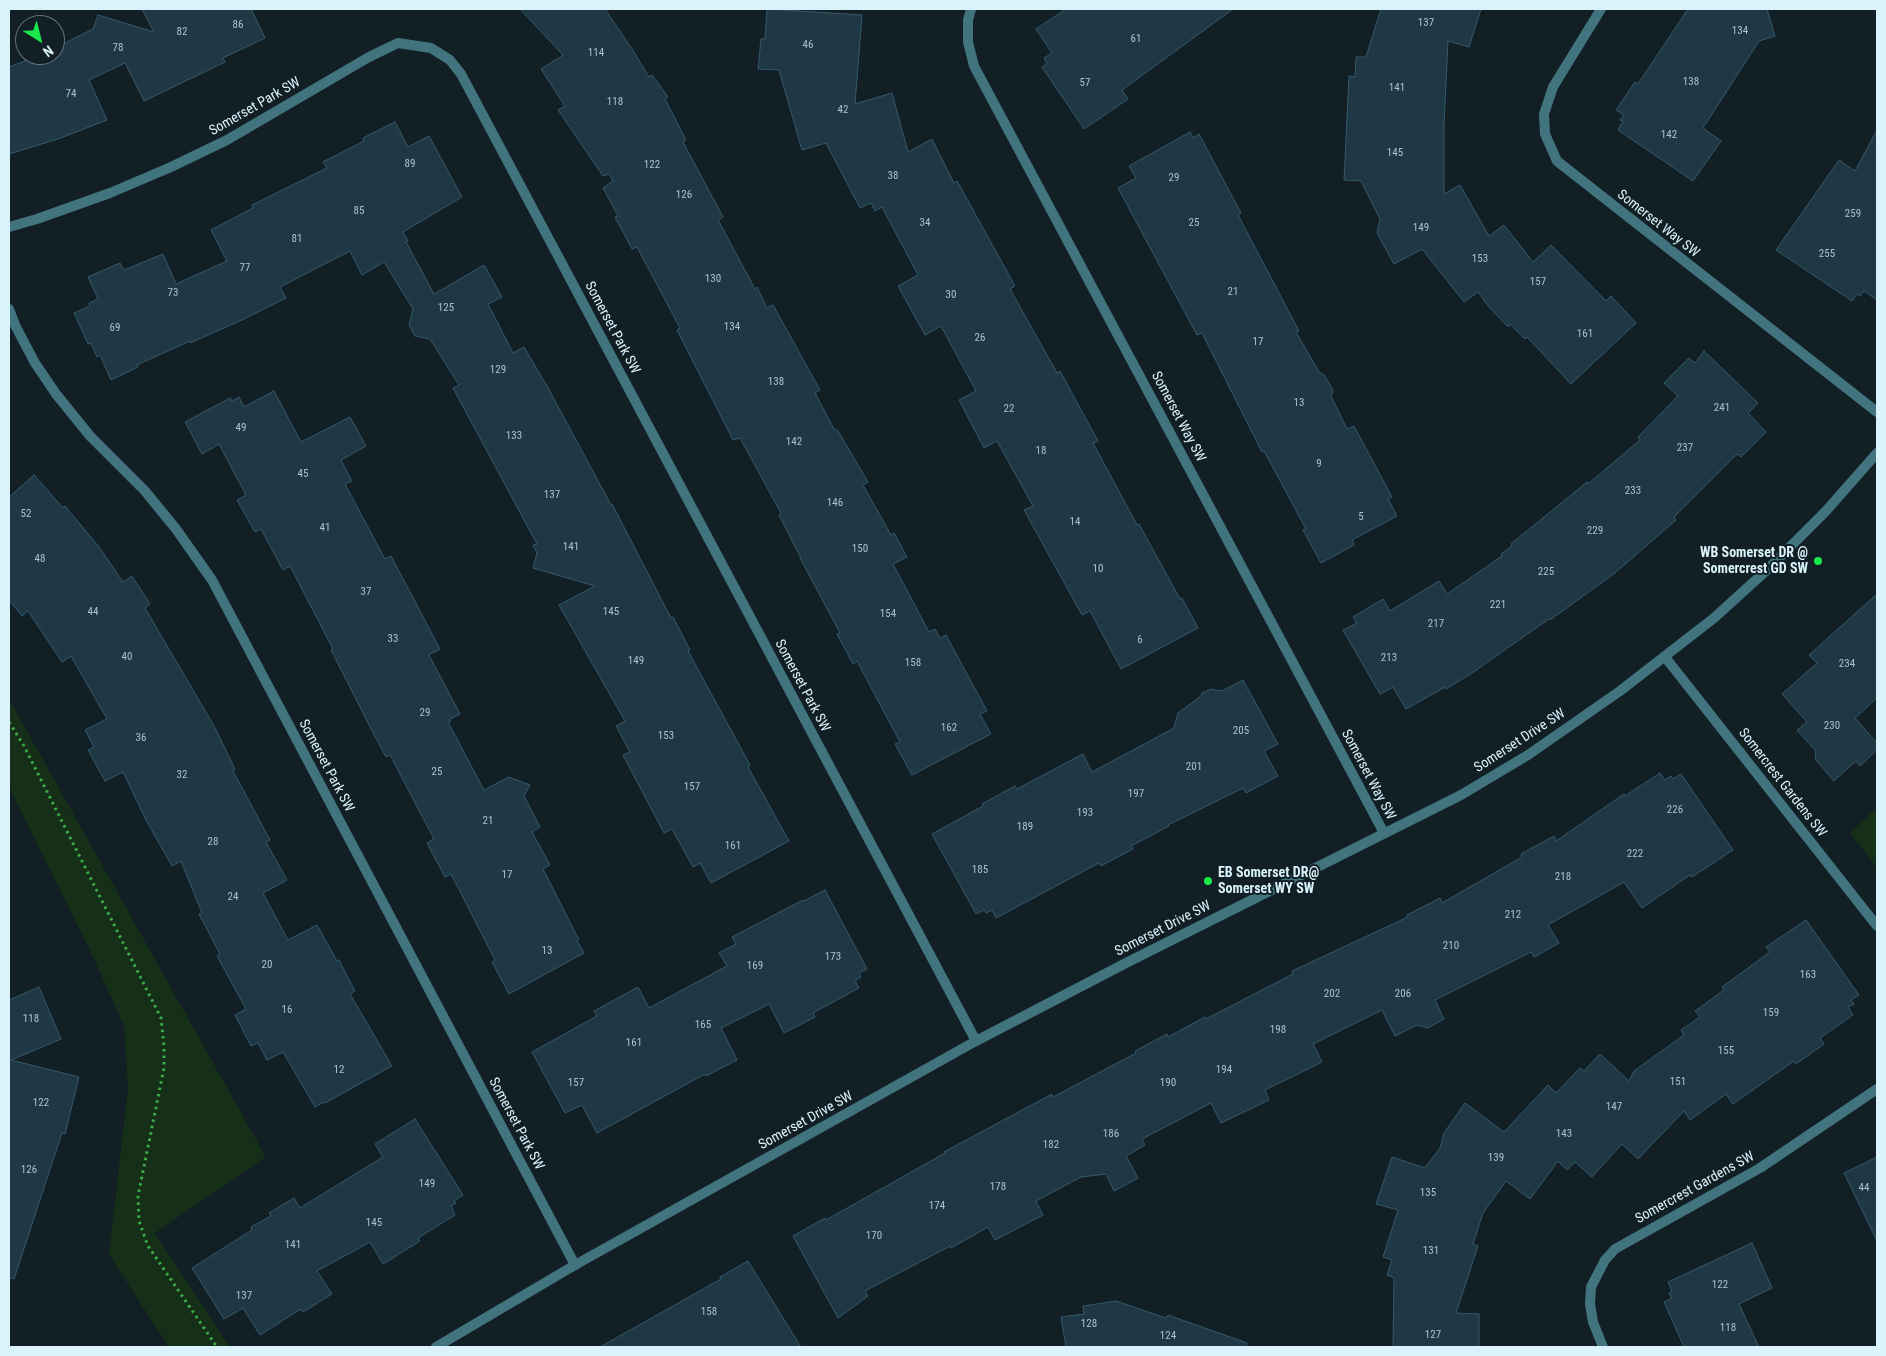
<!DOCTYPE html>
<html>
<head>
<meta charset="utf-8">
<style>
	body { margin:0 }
	#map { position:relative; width:1886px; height:1356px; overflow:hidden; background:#121f25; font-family:"Roboto Condensed",sans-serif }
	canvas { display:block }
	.frame { position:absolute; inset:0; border:10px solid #daf2fb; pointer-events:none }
	.north { position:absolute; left:15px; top:15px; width:50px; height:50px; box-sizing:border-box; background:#121f25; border:1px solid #62737b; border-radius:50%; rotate:144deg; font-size:14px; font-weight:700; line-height:20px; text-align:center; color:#daf2fb }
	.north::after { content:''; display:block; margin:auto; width:18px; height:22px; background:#19e84d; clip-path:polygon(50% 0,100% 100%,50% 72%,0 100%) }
</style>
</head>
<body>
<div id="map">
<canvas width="1886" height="1356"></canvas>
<div class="frame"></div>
<div class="north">N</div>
</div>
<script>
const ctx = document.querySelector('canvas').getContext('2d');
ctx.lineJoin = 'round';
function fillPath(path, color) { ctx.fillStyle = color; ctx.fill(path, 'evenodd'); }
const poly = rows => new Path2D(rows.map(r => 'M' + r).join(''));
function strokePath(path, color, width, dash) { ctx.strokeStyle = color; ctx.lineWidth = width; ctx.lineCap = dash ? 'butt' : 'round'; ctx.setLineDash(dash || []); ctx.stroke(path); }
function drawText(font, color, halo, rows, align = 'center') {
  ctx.font = font + ' "Roboto Condensed",sans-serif'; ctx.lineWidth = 4; ctx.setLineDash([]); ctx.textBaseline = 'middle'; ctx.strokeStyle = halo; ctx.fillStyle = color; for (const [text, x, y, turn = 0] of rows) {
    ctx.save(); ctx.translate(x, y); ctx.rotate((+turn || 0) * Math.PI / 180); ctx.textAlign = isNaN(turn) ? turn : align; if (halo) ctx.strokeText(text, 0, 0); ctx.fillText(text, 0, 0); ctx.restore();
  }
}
const green = poly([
	[9,699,266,1157,155,1233,230,1347,169,1347,109,1255,128,1087,124,1026,94,959,9,787],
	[1877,807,1877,868,1850,833]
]);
const building = poly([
	[142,9,251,9,265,38,223,58,225,62,144,101,125,63,89,80,107,120,58,139,9,154,9,67,40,55,55,55,55,48,93,29,98,15,154,32,142,9],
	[520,9,605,9,632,49,649,77,652,75,668,97,665,99,686,140,683,142,723,217,718,220,755,289,757,287,767,308,773,305,820,390,815,393,834,429,838,431,868,482,863,485,891,535,894,533,907,557,893,564,929,632,935,629,940,638,946,635,987,711,980,714,991,734,912,775,895,744,900,742,857,661,853,664,837,634,840,633,800,558,801,558,779,515,781,513,740,438,733,440,677,330,680,328,637,247,632,249,615,217,618,216,603,188,613,181,609,174,603,176,558,110,565,106,541,69,563,55,520,9],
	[767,9,862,15,855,104,892,93,908,152,932,139,954,183,957,181,1015,286,1010,289,1057,373,1060,371,1080,408,1098,441,1093,443,1137,525,1139,524,1180,599,1182,598,1198,628,1121,669,1090,611,1082,615,1024,510,1033,506,997,441,984,448,959,400,976,391,941,326,925,335,898,286,918,275,882,207,875,211,871,203,860,208,826,143,802,150,779,70,758,69,761,39,765,39,767,9],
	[1066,9,1233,9,1122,90,1128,99,1084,129,1042,67,1047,64,1044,58,1052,53,1036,29,1066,9],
	[1381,9,1481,9,1469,47,1448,41,1444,125,1444,194,1460,185,1489,236,1504,225,1533,262,1551,245,1606,301,1611,296,1636,323,1571,384,1527,337,1525,339,1510,324,1508,327,1489,307,1478,292,1464,302,1422,249,1394,264,1377,233,1380,219,1361,181,1344,180,1349,76,1355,77,1356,57,1366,57,1381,9],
	[1688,9,1767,9,1775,36,1759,41,1703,128,1721,141,1693,181,1618,130,1623,121,1620,120,1624,115,1616,110,1635,82,1638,84,1688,9],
	[395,122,408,147,429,136,462,197,403,232,408,241,406,242,434,294,484,265,502,297,488,304,513,353,524,347,547,386,611,505,612,504,671,618,673,617,690,650,688,651,750,765,748,767,789,841,711,883,700,863,693,867,672,829,664,833,623,755,630,752,616,726,625,721,559,605,595,586,533,568,537,553,533,545,537,544,453,388,459,385,430,339,415,336,409,325,413,309,384,262,362,275,350,251,280,287,286,298,242,320,190,343,190,341,137,365,138,367,111,380,100,355,97,357,91,343,88,344,74,313,90,306,89,303,98,299,88,277,120,263,124,270,163,254,176,284,227,261,211,230,253,208,252,205,327,168,323,162,364,141,363,138,395,122],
	[1877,130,1877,300,1864,291,1860,296,1857,294,1852,301,1776,250,1839,160,1855,171,1877,130],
	[1190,132,1193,138,1199,134,1241,213,1238,215,1299,331,1296,332,1319,372,1324,375,1333,390,1331,396,1347,429,1354,426,1392,497,1388,499,1397,516,1352,540,1354,545,1321,563,1303,530,1306,529,1264,451,1262,452,1202,333,1197,335,1118,188,1136,178,1129,166,1190,132],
	[1704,351,1758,403,1748,413,1766,432,1741,457,1737,454,1674,517,1676,520,1615,573,1550,620,1549,619,1469,675,1446,689,1445,687,1406,709,1393,687,1380,694,1343,630,1357,623,1353,617,1383,599,1390,611,1439,581,1447,594,1502,556,1501,554,1512,546,1511,544,1587,482,1588,484,1640,440,1638,437,1678,396,1664,383,1689,358,1695,363,1704,351],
	[274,391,301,442,350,417,366,446,341,460,352,481,345,484,385,559,391,556,440,649,429,655,460,714,450,719,451,721,448,722,484,790,509,777,530,785,524,796,540,827,532,832,550,865,543,869,579,940,577,941,584,953,509,994,492,962,495,960,451,874,445,877,427,843,434,839,390,755,386,757,369,725,331,650,333,649,290,566,283,570,261,529,255,532,237,500,246,495,219,444,202,454,185,422,230,398,232,401,239,397,244,407,274,391],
	[34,475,63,508,65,506,99,547,123,582,132,576,150,604,145,608,214,726,235,769,233,771,270,840,266,842,287,880,263,893,288,940,317,925,337,961,339,960,355,991,350,994,392,1066,325,1103,324,1102,315,1107,283,1052,267,1060,258,1043,251,1046,235,1015,246,1009,217,956,220,954,199,914,202,913,181,861,172,866,146,820,123,772,105,781,88,750,94,747,85,730,107,719,71,656,62,662,28,611,22,616,9,600,9,497,34,475],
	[1877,594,1877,698,1855,718,1877,743,1877,750,1860,766,1856,761,1834,781,1815,759,1816,751,1797,730,1807,722,1782,694,1817,663,1809,655,1877,594],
	[1243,680,1278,744,1264,751,1278,776,1246,793,1243,788,1168,825,1169,826,1131,846,1133,849,1101,866,1099,863,996,918,992,910,986,913,984,910,976,914,932,834,983,806,982,804,1015,786,1017,789,1083,754,1092,772,1174,728,1178,713,1201,696,1202,693,1211,689,1222,691,1243,680],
	[1660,773,1665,780,1671,776,1673,779,1681,774,1733,850,1692,877,1690,875,1642,908,1624,882,1548,925,1559,943,1534,957,1531,952,1435,1000,1444,1019,1428,1028,1417,1025,1395,1036,1382,1010,1313,1044,1322,1062,1265,1090,1269,1100,1221,1123,1211,1103,1142,1139,1145,1145,1126,1156,1138,1178,1114,1191,1106,1174,1081,1177,1036,1201,1043,1215,995,1240,988,1227,951,1248,950,1246,865,1291,868,1296,838,1318,793,1236,825,1218,826,1220,945,1153,944,1152,1052,1094,1053,1097,1136,1053,1135,1051,1167,1034,1168,1037,1205,1017,1206,1019,1293,974,1292,971,1408,917,1407,915,1440,898,1442,903,1522,857,1521,854,1554,836,1556,841,1624,794,1625,796,1660,773],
	[825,890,867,969,859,973,861,977,855,981,859,988,813,1013,815,1017,784,1033,769,1004,721,1028,737,1060,706,1076,705,1074,597,1133,582,1105,565,1113,532,1052,597,1016,594,1011,638,987,649,1008,727,966,719,953,736,944,732,937,803,900,804,901,825,890],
	[1806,920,1859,995,1851,1000,1854,1004,1848,1007,1853,1015,1820,1038,1824,1044,1796,1064,1794,1061,1733,1104,1726,1094,1690,1120,1684,1111,1638,1159,1622,1144,1592,1177,1575,1162,1567,1170,1558,1161,1530,1199,1506,1181,1483,1213,1473,1244,1478,1246,1456,1313,1479,1314,1479,1347,1393,1347,1394,1278,1387,1275,1392,1260,1383,1257,1398,1210,1376,1204,1392,1157,1425,1168,1440,1148,1444,1133,1465,1103,1504,1132,1548,1085,1556,1093,1580,1068,1584,1071,1600,1054,1629,1081,1634,1071,1684,1035,1681,1030,1700,1017,1695,1011,1724,990,1722,987,1770,952,1766,947,1806,920],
	[39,987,61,1039,11,1060,79,1077,65,1134,62,1133,14,1279,9,1278,9,1000,39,987],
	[415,1119,463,1195,454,1201,456,1203,451,1206,455,1215,418,1238,420,1241,383,1264,370,1242,317,1271,332,1294,303,1312,301,1309,260,1335,243,1308,224,1319,192,1268,252,1230,251,1227,271,1216,269,1213,294,1198,300,1208,383,1157,375,1144,415,1119],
	[1877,1157,1877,1241,1844,1173,1877,1157],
	[1752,1243,1772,1288,1739,1304,1759,1347,1684,1347,1664,1302,1672,1298,1669,1293,1672,1291,1668,1282,1752,1243],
	[748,1261,801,1347,600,1347,721,1279,720,1277,748,1261],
	[1116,1301,1166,1318,1168,1315,1247,1343,1246,1347,1066,1347,1061,1317,1084,1314,1083,1306,1116,1301]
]);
const path = poly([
	[9,722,24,746,161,1018,164,1046,164,1068,138,1196,139,1221,148,1246,217,1347]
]);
const minor = poly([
	[971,9,968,20,968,42,974,66,1384,833],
	[1601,9,1553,87,1544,114,1545,134,1557,161,1877,412],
	[9,227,37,219,110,193,171,167,227,140,369,57,398,43,431,48,450,60,461,74,976,1041],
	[9,309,15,325,35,363,56,394,90,436,145,491,176,529,212,580,575,1265],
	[1665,657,1877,926],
	[1603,1347,1593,1322,1590,1304,1591,1287,1605,1260,1615,1249,1760,1168,1877,1089]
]);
const tertiary = poly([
	[436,1347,575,1265,976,1041,1126,963,1461,795,1528,755,1620,691,1714,618,1768,569,1826,511,1877,453]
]);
const markers = [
	[1818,561,5,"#19e84d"],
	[1208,881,5,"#19e84d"]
];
const numberNames = [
	["137",1426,23],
	["86",238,25],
	["134",1740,31],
	["82",182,32],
	["61",1136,39],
	["46",808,45],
	["78",118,48],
	["114",596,53],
	["138",1691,82],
	["57",1085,83],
	["141",1397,88],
	["74",71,94],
	["118",615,102],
	["42",843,110],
	["142",1669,135],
	["145",1395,153],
	["89",410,164],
	["122",652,165],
	["38",893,176],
	["29",1174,178],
	["126",684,195],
	["85",359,211],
	["259",1853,214],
	["34",925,223],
	["25",1194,223],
	["149",1421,228],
	["81",297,239],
	["255",1827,254],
	["153",1480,259],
	["77",245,268],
	["130",713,279],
	["157",1538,282],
	["21",1233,292],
	["73",173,293],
	["30",951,295],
	["125",446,308],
	["134",732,327],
	["69",115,328],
	["161",1585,334],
	["26",980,338],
	["17",1258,342],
	["129",498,370],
	["138",776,382],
	["13",1299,403],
	["241",1722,408],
	["22",1009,409],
	["49",241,428],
	["133",514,436],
	["142",794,442],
	["237",1685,448],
	["18",1041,451],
	["9",1319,464],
	["45",303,474],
	["233",1633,491],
	["137",552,495],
	["146",835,503],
	["52",26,514],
	["5",1361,517],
	["14",1075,522],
	["41",325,528],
	["229",1595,531],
	["141",571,547],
	["150",860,549],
	["48",40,559],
	["10",1098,569],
	["225",1546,572],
	["37",366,592],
	["221",1498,605],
	["44",93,612],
	["145",611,612],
	["154",888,614],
	["217",1436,624],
	["33",393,639],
	["6",1140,640],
	["40",127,657],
	["213",1389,658],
	["149",636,661],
	["158",913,663],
	["234",1847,664],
	["29",425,713],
	["230",1832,726],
	["162",949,728],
	["205",1241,731],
	["153",666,736],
	["36",141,738],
	["201",1194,767],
	["25",437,772],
	["32",182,775],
	["157",692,787],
	["197",1136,794],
	["226",1675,810],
	["193",1085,813],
	["21",488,821],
	["189",1025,827],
	["28",213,842],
	["161",733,846],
	["222",1635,854],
	["185",980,870],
	["17",507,875],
	["218",1563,877],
	["24",233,897],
	["212",1513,915],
	["210",1451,946],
	["13",547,951],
	["173",833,957],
	["20",267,965],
	["169",755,966],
	["163",1808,975],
	["202",1332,994],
	["206",1403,994],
	["16",287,1010],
	["159",1771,1013],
	["118",31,1019],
	["165",703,1025],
	["198",1278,1030],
	["161",634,1043],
	["155",1726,1051],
	["12",339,1070],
	["194",1224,1070],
	["151",1678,1082],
	["157",576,1083],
	["190",1168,1083],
	["122",41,1103],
	["147",1614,1107],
	["186",1111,1134],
	["143",1564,1134],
	["182",1051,1145],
	["139",1496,1158],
	["126",29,1170],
	["149",427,1184],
	["178",998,1187],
	["44",1864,1188],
	["135",1428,1193],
	["174",937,1206],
	["145",374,1223],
	["170",874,1236],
	["141",293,1245],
	["131",1431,1251],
	["122",1720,1285],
	["137",244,1296],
	["158",709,1312],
	["128",1089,1324],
	["118",1728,1328],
	["127",1433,1335],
	["124",1168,1336]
];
const streetNames = [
	["Somerset Park SW",255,107,-30],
	["Somerset Way SW",1658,224,38],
	["Somerset Park SW",612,328,62],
	["Somerset Way SW",1178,417,62],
	["Somerset Park SW",802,686,62],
	["Somerset Drive SW",1520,741,-33],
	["Somerset Park SW",326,766,62],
	["Somerset Way SW",1368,775,62],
	["Somercrest Gardens SW",1782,783,52],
	["Somerset Drive SW",1163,929,-27],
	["Somerset Drive SW",806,1121,-29],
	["Somerset Park SW",516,1124,62],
	["Somercrest Gardens SW",1695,1188,-29]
];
const poiNames = [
	["WB Somerset DR @",1808,553],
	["Somercrest GD SW",1808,569],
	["EB Somerset DR@",1218,873,"left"],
	["Somerset WY SW",1218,889,"left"]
];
fillPath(green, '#152f18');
fillPath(building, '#203744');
strokePath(building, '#345a6e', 1);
strokePath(path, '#3cad46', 3, [2.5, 4]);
strokePath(minor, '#41747f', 10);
strokePath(tertiary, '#41747f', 10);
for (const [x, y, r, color] of markers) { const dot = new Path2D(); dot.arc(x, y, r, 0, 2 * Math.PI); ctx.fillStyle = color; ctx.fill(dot); strokePath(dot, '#121f25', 2); }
drawText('11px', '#acc3cd', null, numberNames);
drawText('14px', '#daf2fb', '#121f25', streetNames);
drawText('bold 14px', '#daf2fb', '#121f25', poiNames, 'right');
</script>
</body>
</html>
